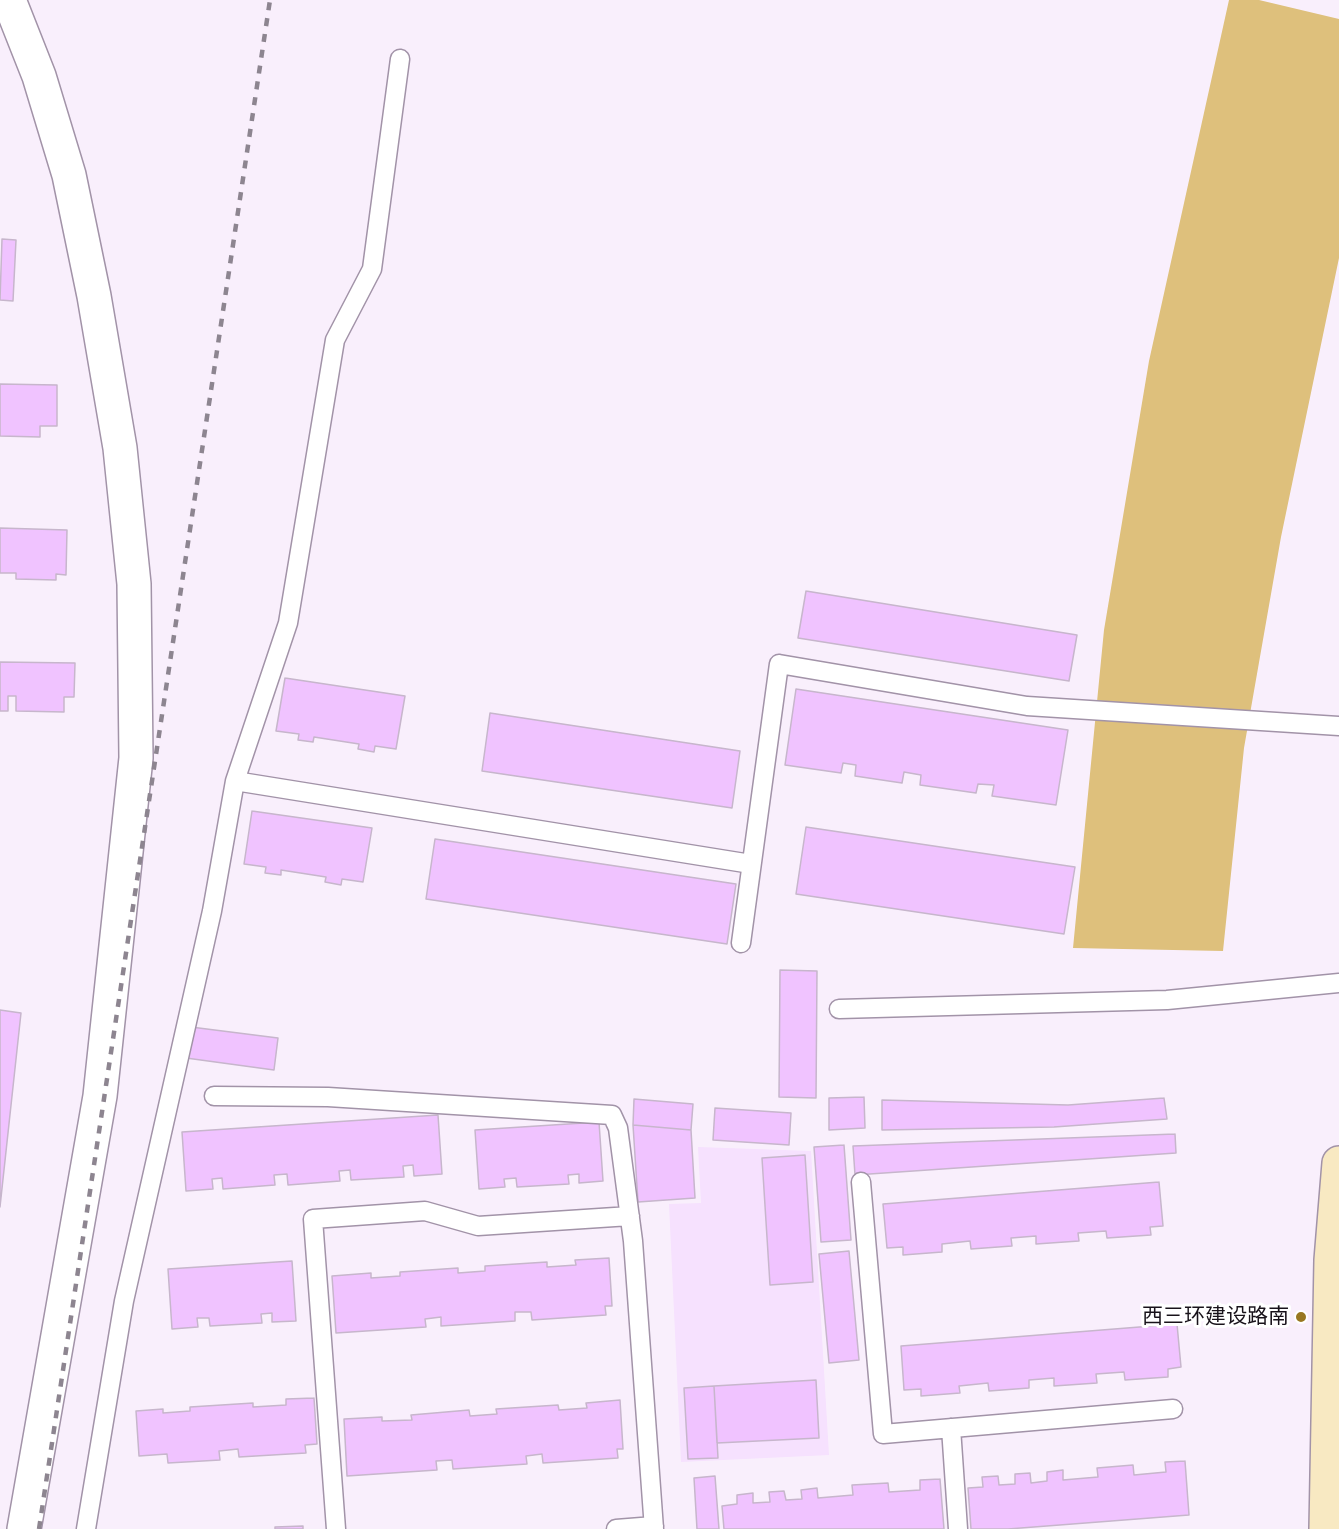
<!DOCTYPE html>
<html>
<head>
<meta charset="utf-8">
<style>
	body { margin:0 }
	canvas { display:block; background:#f9effc }
</style>
</head>
<body>
<canvas width="1339" height="1529"></canvas>
<script>
const ctx = document.querySelector('canvas').getContext('2d');
ctx.lineJoin = 'round';
function fillPath(path, color) { ctx.fillStyle = color; ctx.fill(path, 'evenodd'); }
const poly = rows => new Path2D(rows.map(r => 'M' + r).join(''));
function strokePath(path, color, width, dash) { ctx.strokeStyle = color; ctx.lineWidth = width; ctx.lineCap = dash ? 'butt' : 'round'; ctx.setLineDash(dash || []); ctx.stroke(path); }
function drawText(font, color, halo, rows, align = 'center') {
  ctx.font = font + ' "Zilla Slab","Noto Sans SC",serif'; ctx.lineWidth = 6; ctx.setLineDash([]); ctx.textBaseline = 'middle'; ctx.strokeStyle = halo; ctx.fillStyle = color; for (const [text, x, y, turn = 0] of rows) {
    ctx.save(); ctx.translate(x, y); ctx.rotate((+turn || 0) * Math.PI / 180); ctx.textAlign = isNaN(turn) ? turn : align; if (halo) ctx.strokeText(text, 0, 0); ctx.fillText(text, 0, 0); ctx.restore();
  }
}
const built = poly([
	[698,1147,811,1151,829,1455,681,1462,669,1204,701,1203]
]);
const green = poly([
	[1229,0,1259,0,1339,19,1339,258,1281,537,1244,748,1223,951,1073,948,1104,630,1149,361]
]);
const building = poly([
	[2,239,16,240,13,301,0,300,2,239],
	[0,384,57,385,57,426,40,426,40,437,0,436,0,384],
	[0,528,67,530,66,575,56,574,56,580,16,579,16,573,0,573,0,528],
	[806,591,1077,635,1069,681,798,638,806,591],
	[0,662,75,663,74,697,64,697,64,712,16,711,16,696,8,696,8,711,0,711,0,662],
	[285,678,405,696,396,749,375,746,374,752,358,749,359,744,314,737,313,742,298,740,299,734,276,731,285,678],
	[796,689,1068,730,1056,805,992,796,994,785,978,784,976,793,920,785,921,775,904,772,902,783,855,776,856,765,843,763,841,773,785,765,796,689],
	[490,713,740,751,732,808,482,771,490,713],
	[252,811,372,828,363,882,342,879,341,885,325,882,326,877,281,870,281,875,265,873,266,867,244,864,252,811],
	[806,827,1075,867,1064,934,796,894,806,827],
	[435,839,736,884,727,944,426,899,435,839],
	[780,970,817,971,816,1098,779,1097,780,970],
	[0,1010,21,1013,0,1207,0,1010],
	[191,1027,278,1038,274,1070,186,1058,191,1027],
	[864,1097,865,1128,829,1130,829,1098,864,1097],
	[1164,1098,1167,1119,1054,1127,882,1130,882,1100,1068,1105,1164,1098],
	[634,1099,693,1104,691,1130,633,1125,634,1099],
	[715,1108,791,1113,789,1145,713,1140,715,1108],
	[438,1115,442,1174,414,1176,413,1165,403,1166,404,1177,351,1180,350,1170,339,1171,340,1181,288,1185,287,1174,274,1175,275,1185,223,1189,222,1178,212,1179,213,1189,186,1191,182,1132,438,1115],
	[599,1122,603,1181,579,1183,579,1174,568,1175,569,1184,517,1187,516,1178,504,1179,505,1187,479,1189,475,1130,599,1122],
	[633,1125,691,1130,695,1198,638,1202,633,1125],
	[1175,1134,1176,1153,855,1175,853,1146,1175,1134],
	[844,1145,851,1240,821,1242,814,1147,844,1145],
	[805,1155,813,1282,770,1285,762,1158,805,1155],
	[1159,1182,1163,1226,1150,1227,1151,1235,1107,1238,1106,1231,1078,1233,1079,1241,1036,1244,1036,1236,1011,1238,1012,1246,971,1249,970,1241,942,1244,942,1252,903,1255,903,1247,887,1248,883,1204,1159,1182],
	[849,1251,859,1360,829,1363,819,1254,849,1251],
	[609,1258,612,1306,605,1306,606,1315,532,1320,531,1312,515,1312,515,1321,441,1326,441,1317,425,1319,426,1327,336,1333,332,1276,371,1273,371,1278,400,1276,400,1272,458,1268,458,1273,485,1271,485,1266,547,1262,547,1267,576,1265,575,1260,609,1258],
	[292,1261,296,1321,272,1322,272,1313,261,1314,262,1323,210,1326,209,1318,197,1318,198,1327,172,1329,168,1269,292,1261],
	[1177,1324,1181,1367,1168,1369,1168,1377,1125,1380,1124,1372,1096,1374,1097,1383,1054,1386,1054,1378,1029,1380,1029,1388,989,1391,988,1383,959,1386,960,1393,921,1396,921,1389,904,1390,901,1346,1177,1324],
	[816,1380,819,1438,717,1443,714,1386,816,1380],
	[714,1386,718,1458,688,1459,684,1388,714,1386],
	[314,1398,317,1444,305,1445,306,1453,239,1457,238,1449,219,1451,220,1460,168,1463,167,1454,139,1456,136,1411,163,1409,163,1413,190,1411,190,1407,253,1403,253,1407,286,1405,286,1399,314,1398],
	[620,1400,623,1449,617,1449,618,1458,543,1463,542,1454,526,1456,527,1464,453,1469,452,1460,436,1461,437,1470,347,1476,344,1419,382,1417,382,1421,412,1420,411,1415,469,1410,470,1416,497,1414,496,1409,558,1405,559,1410,587,1408,586,1403,620,1400],
	[1185,1461,1189,1515,1008,1529,971,1529,968,1488,983,1487,982,1477,998,1476,999,1485,1015,1484,1015,1474,1030,1473,1031,1483,1047,1481,1047,1472,1063,1470,1063,1480,1098,1477,1097,1468,1133,1465,1134,1475,1166,1472,1165,1462,1185,1461],
	[715,1476,719,1529,697,1529,694,1478,715,1476],
	[940,1479,944,1529,724,1529,722,1506,737,1504,737,1495,753,1493,753,1503,770,1502,769,1492,784,1491,786,1500,802,1499,801,1490,817,1488,818,1498,853,1495,852,1485,888,1483,889,1492,920,1490,920,1480,940,1479],
	[303,1526,303,1529,275,1529,275,1527,303,1526]
]);
const lane = poly([
	[235,781,751,864],
	[741,943,779,664,1027,706,1339,726],
	[839,1009,1167,1000,1339,983],
	[214,1096,328,1097,612,1115,618,1128,633,1241,654,1529],
	[861,1182,883,1434,1173,1409],
	[951,1428,958,1529],
	[86,1529,124,1301,212,911,235,781,288,623,335,340,372,269,400,59],
	[336,1529,313,1219,425,1211,478,1226,630,1216],
	[616,1529,654,1526]
]);
const street = poly([
	[9,0,39,76,69,175,94,296,120,448,134,584,136,758,100,1096,24,1529]
]);
const secondary = poly([
	[1326,1529,1331,1260,1339,1163]
]);
const rail = poly([
	[39,1529,270,0]
]);
const markers = [
	[1301,1317,6,"#987721"]
];
const poiNames = [
	["西三环建设路南",1289,1317]
];
fillPath(built, '#f6e1fe');
fillPath(green, '#dec07c');
fillPath(building, '#f0c3ff');
strokePath(building, '#c7b6cc', 1.5);
strokePath(lane, '#a293a8', 21);
strokePath(street, '#a293a8', 36);
strokePath(secondary, '#a293a8', 36);
strokePath(lane, '#fff', 18);
strokePath(street, '#fff', 33);
strokePath(secondary, '#f8e9c2', 33);
strokePath(rail, '#8d8590', 4.5, [8, 8]);
for (const [x, y, r, color] of markers) { const dot = new Path2D(); dot.arc(x, y, r, 0, 2 * Math.PI); ctx.fillStyle = color; ctx.fill(dot); strokePath(dot, '#fff', 2); }
drawText('21px', '#18121a', '#fff', poiNames, 'right');
</script>
</body>
</html>
